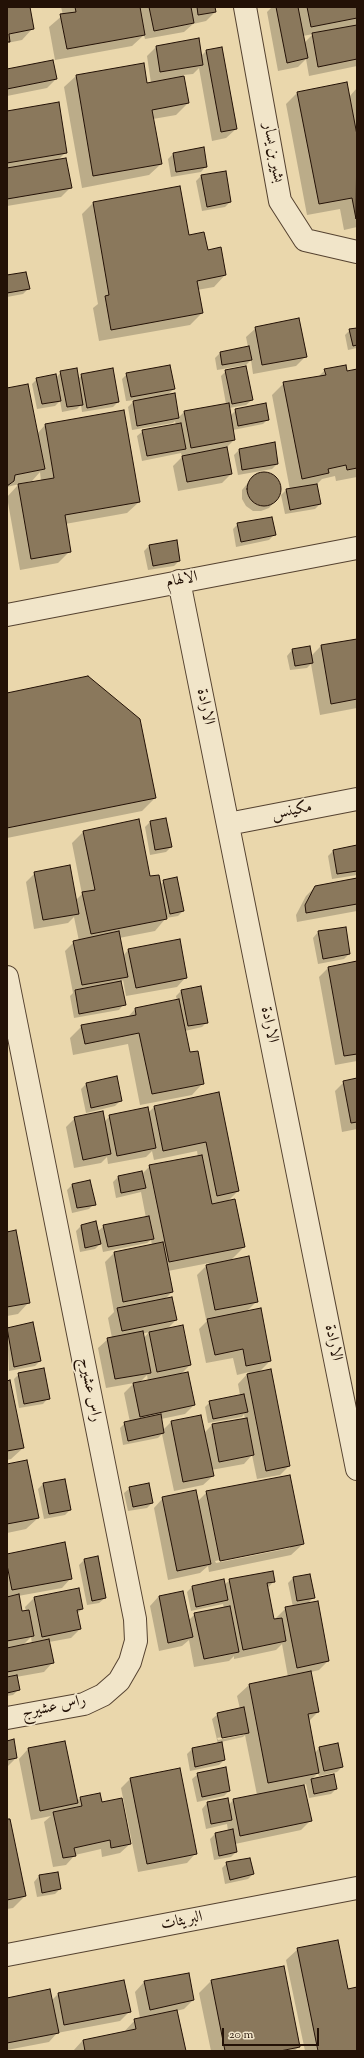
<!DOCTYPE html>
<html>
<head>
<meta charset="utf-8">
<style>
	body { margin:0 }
	#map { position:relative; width:364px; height:2058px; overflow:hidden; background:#ead7ac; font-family:"Sorts Mill Goudy",serif }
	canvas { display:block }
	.frame { position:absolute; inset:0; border:8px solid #231106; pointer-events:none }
	.scale { position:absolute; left:222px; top:2028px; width:97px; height:18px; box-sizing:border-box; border:2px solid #231106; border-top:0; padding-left:5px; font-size:12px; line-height:14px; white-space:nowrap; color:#231106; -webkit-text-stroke:3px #f1e5c9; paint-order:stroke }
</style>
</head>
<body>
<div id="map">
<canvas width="364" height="2058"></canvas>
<div class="frame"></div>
<div class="scale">20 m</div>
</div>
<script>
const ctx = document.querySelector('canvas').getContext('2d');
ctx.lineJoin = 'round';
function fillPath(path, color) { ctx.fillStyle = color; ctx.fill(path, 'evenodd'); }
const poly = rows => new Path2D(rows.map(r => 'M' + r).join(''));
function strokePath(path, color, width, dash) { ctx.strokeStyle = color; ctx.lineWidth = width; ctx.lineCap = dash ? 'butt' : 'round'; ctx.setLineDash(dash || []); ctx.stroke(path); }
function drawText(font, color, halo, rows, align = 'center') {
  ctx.font = font + ' "Sorts Mill Goudy",Amiri,serif'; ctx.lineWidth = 3.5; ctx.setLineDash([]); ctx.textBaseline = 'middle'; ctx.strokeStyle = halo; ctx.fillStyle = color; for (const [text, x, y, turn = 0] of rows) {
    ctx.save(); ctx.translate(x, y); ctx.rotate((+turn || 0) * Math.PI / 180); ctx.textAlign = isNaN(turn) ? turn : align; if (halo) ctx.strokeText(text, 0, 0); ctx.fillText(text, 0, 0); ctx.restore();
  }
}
const shadow = poly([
	[7,7,29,7,33,28,22,40,7,43],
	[61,7,214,7,215,12,206,21,193,24,184,32,145,39,144,35,132,46,55,60,49,27,63,15],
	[272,7,357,7,357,66,309,76,306,59,298,67,278,71,267,12],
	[313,34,304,43,303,36],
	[198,39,201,56,206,51,236,129,226,138,212,141,199,68,193,74,183,75,188,103,176,115,153,119,161,164,149,175,82,188,64,87,76,76,143,64,147,84,151,83,147,56,156,47],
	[7,70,56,79,47,88,7,96],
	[357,88,357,227,344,230,340,209,307,215,286,104,298,92,349,97],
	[7,112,66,152,58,160,71,187,61,197,7,206],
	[173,154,206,166,201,172,171,177,168,159],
	[225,172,230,202,225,207,202,211,196,181,201,176],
	[93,203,188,236,207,251,225,275,214,287,197,290,202,313,190,325,99,341,93,308,98,304,82,214],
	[7,276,28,289,23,294,7,297],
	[256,328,306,356,296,366,253,374,251,360,246,365,217,370,215,358,220,353,248,347,246,337],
	[357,329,357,348,348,350,345,335,350,330],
	[325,370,347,372,357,370,357,477,336,481,335,476,322,479,316,485,320,504,315,509,285,514,281,495,286,490,290,490,272,395,284,383,318,377],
	[226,371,252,400,246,405,229,408,230,416,236,410,268,419,263,424,233,430,234,440,226,448,231,474,222,483,178,491,173,466,182,457,181,453,142,461,137,436,143,431,176,425,175,421,173,423,132,430,128,407,135,400,126,401,122,379,127,374,174,389,166,396,178,418,184,412,226,404,221,376],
	[61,372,78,379,82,375,118,402,113,407,82,412,81,405,77,409,62,412,60,401,55,406,37,409,32,384,37,379,56,378],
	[7,389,37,434,45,425,139,502,127,513,65,524,70,551,58,563,20,570,7,497,18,485,41,481,40,472,32,481,7,487],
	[239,450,277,464,272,469,238,475,234,455],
	[261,473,269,474,276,479,280,487,280,495,269,508,261,511,253,511,246,506,242,499,242,490,253,477],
	[238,524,274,535,269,540,236,547,233,529],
	[176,542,179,561,174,566,148,570,144,551,149,546],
	[357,640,357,708,320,715,311,664,307,668,290,670,287,656,292,650,310,648,311,656,321,646],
	[7,694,155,798,142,811,7,838],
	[150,822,171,847,166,852,150,855,145,827],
	[84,831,160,885,164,881,183,911,178,916,166,918,155,931,119,938,123,956,128,950,179,940,186,977,177,987,126,996,123,980,120,983,124,1004,119,1010,74,1018,70,996,73,993,65,951,74,942,79,941,74,917,68,923,34,929,26,882,35,873,75,901,82,894,72,843],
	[357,846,357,875,332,879,328,856,333,851],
	[357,879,357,911,297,922,296,915,306,896,315,887],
	[318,932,349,954,344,959,318,964,313,938],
	[357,962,357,1061,335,1065,319,977,328,968],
	[200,988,207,1022,202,1027,185,1031,189,1053,203,1083,192,1095,140,1105,128,1044,73,1055,70,1038,82,1026,127,1018,135,1009,177,1001,176,996,181,991],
	[357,1079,357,1129,342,1132,335,1091,344,1082],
	[86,1084,120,1101,115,1106,86,1113,81,1089],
	[219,1093,238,1191,228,1201,244,1247,230,1261,257,1301,246,1312,270,1361,259,1372,289,1466,280,1475,257,1479,252,1455,244,1464,211,1470,213,1476,203,1485,174,1491,162,1434,158,1438,123,1445,120,1428,125,1423,130,1422,124,1393,134,1383,106,1388,98,1348,108,1339,112,1338,108,1318,114,1312,105,1262,114,1253,152,1245,151,1240,147,1243,103,1252,101,1243,95,1249,80,1252,76,1231,81,1226,97,1232,104,1226,146,1218,141,1192,116,1198,113,1182,118,1177,142,1174,150,1166,198,1157,197,1151,154,1160,152,1151,146,1157,108,1164,107,1157,101,1163,74,1168,66,1127,75,1118,104,1122,110,1116,148,1113,155,1106],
	[209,1263,197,1275,206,1319,209,1319,199,1329,206,1363,233,1358,237,1375,249,1372,238,1384,240,1395,210,1402,205,1407,208,1423,242,1417,244,1414,245,1419,212,1425,204,1433,171,1422,163,1430,161,1419,185,1414,194,1405,181,1374,190,1365,167,1329,176,1320,164,1300,172,1292,168,1271],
	[149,1332,143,1339,142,1334],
	[147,1375,148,1381,140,1382],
	[73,1184,94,1204,89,1209,72,1213,67,1190],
	[7,1233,29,1302,18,1314,7,1316],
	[32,1324,40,1361,35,1366,9,1371,7,1329],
	[19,1374,48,1398,43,1404,19,1408,14,1379],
	[7,1382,23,1448,11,1459,7,1460],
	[7,1465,38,1518,26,1529,7,1533],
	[64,1480,70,1510,65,1515,44,1519,38,1489,43,1484],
	[130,1488,152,1503,147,1508,128,1511,124,1493],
	[207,1492,303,1544,291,1555,209,1572,208,1566,200,1573,168,1580,154,1508,163,1498,197,1502],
	[290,1546,290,1548,216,1563,215,1561],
	[7,1555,71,1578,62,1588,18,1596,22,1612,26,1611,25,1607,34,1598,78,1589,82,1609,77,1614,80,1629,71,1638,49,1642,53,1662,44,1672,16,1677,18,1690,13,1695,7,1696],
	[31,1637,32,1644,22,1646],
	[97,1557,105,1598,99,1603,87,1605,79,1565,84,1560],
	[293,1578,314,1597,307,1604,328,1661,319,1670,311,1672,318,1712,308,1722,314,1754,319,1748,342,1767,337,1772,319,1776,318,1773,311,1780,333,1776,336,1789,331,1794,309,1798,306,1784,303,1785,310,1821,301,1830,235,1844,236,1852,231,1857,214,1860,210,1839,215,1834,228,1831,227,1824,206,1829,202,1809,207,1803,229,1805,233,1800,257,1795,245,1735,243,1737,221,1742,224,1760,219,1765,190,1771,187,1754,192,1749,218,1744,212,1719,218,1714,240,1709,237,1696,249,1685,288,1677,282,1644,276,1650,234,1659,234,1656,229,1661,194,1667,189,1640,182,1646,159,1651,150,1606,159,1596,188,1621,195,1614,224,1608,223,1604,191,1611,187,1592,192,1587,224,1581,224,1585,230,1580,274,1581,267,1589,273,1621,277,1620,276,1618,286,1608,293,1607,288,1583],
	[244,1733,244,1735,218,1740,217,1738],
	[7,1742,16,1758,7,1767],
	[28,1749,76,1802,81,1797,101,1803,130,1844,120,1853,102,1857,101,1849,75,1855,66,1865,53,1867,44,1822,51,1816,31,1820,19,1759],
	[198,1774,229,1791,224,1796,197,1802,192,1779],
	[131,1778,196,1853,187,1863,138,1872,121,1788],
	[7,1821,25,1896,13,1908,7,1909],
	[227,1863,253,1874,248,1879,225,1884,222,1868],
	[57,1873,60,1889,55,1894,37,1897,34,1882,39,1876],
	[298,1949,347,1990,357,1988,357,2051,305,2051,286,1960],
	[283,1967,299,2047,294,2051,211,2051,199,1993,211,1981],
	[123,1982,130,2011,120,2021,57,2033,49,2042,7,2050,7,1999,51,2001,58,1994],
	[144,1982,193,2000,184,2009,176,2011,185,2051,73,2051,83,2040,123,2033,135,2020,140,2018,135,1992]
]);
const building = poly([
	[7,7,30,7,34,29,9,34,10,42,7,42,7,7],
	[75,7,140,7,145,35,67,49,60,14,76,12,75,7],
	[149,7,191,7,194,23,154,31,149,7],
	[197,7,215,7,216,12,198,15,197,7],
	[276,7,298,7,308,58,287,63,276,7],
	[307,7,357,7,357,18,311,27,307,7],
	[357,25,357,59,318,67,312,33,357,25],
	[199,38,203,65,160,72,156,46,199,38],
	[222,47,237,129,221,132,206,50,222,47],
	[53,60,57,79,7,89,7,69,53,60],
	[144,63,147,83,184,76,189,103,152,110,162,164,93,176,76,75,144,63],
	[347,82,357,135,356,219,352,198,319,204,297,92,347,82],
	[59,102,67,153,7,163,7,111,59,102],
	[204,147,207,167,176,172,173,153,204,147],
	[66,158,72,188,7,199,7,168,66,158],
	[226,171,231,202,207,207,201,175,226,171],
	[180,186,189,235,204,232,208,250,221,247,226,275,197,281,203,313,111,330,105,296,109,295,93,202,180,186],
	[26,272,30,289,7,293,7,275,26,272],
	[299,318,307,357,262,365,255,327,299,318],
	[357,328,357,345,353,346,349,329,357,328],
	[249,346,252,360,222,365,220,352,249,346],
	[170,365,175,389,131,397,126,373,170,365],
	[346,365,347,371,357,369,357,468,347,470,346,465,328,469,329,473,302,479,283,382,326,375,324,369,346,365],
	[246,366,253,400,232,404,225,370,246,366],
	[77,368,83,405,67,407,60,371,77,368],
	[113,368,119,402,87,408,81,374,113,368],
	[56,374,61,401,42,404,36,378,56,374],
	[28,384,45,469,15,475,14,481,7,486,7,388,28,384],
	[175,393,179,418,137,426,133,401,175,393],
	[229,403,235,440,191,448,184,411,229,403],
	[266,403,269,420,238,426,235,409,266,403],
	[124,410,140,502,65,515,71,552,31,559,18,484,54,478,45,424,124,410],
	[181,423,186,449,147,456,142,430,181,423],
	[275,442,278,464,242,470,239,449,275,442],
	[227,447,232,474,187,482,182,456,227,447],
	'247 489a17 17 0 1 1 34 0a17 17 0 1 1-34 0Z',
	[317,484,321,504,290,510,286,489,317,484],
	[272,517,276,535,241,542,237,523,272,517],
	[177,540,180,561,153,566,149,545,177,540],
	[357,639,357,699,331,704,321,645,357,639],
	[310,646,313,663,295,666,292,649,310,646],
	[88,676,140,719,156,798,7,828,7,693,88,676],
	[166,818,172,847,155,850,150,821,166,818],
	[139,819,150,876,159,875,167,919,91,934,82,892,95,890,83,831,139,819],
	[357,845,357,871,337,874,333,850,357,845],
	[70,865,79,914,43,920,34,872,70,865],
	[177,877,184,911,170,914,163,880,177,877],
	[357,878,357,904,306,913,305,905,315,886,357,878],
	[346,927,350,954,323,959,318,931,346,927],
	[119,931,128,977,82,985,73,941,119,931],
	[180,939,187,978,136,988,128,949,180,939],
	[357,961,357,1054,344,1056,328,967,357,961],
	[121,981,126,1005,79,1014,75,990,121,981],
	[201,986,208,1023,188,1026,181,990,201,986],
	[179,999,190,1052,198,1051,204,1084,152,1094,139,1033,85,1044,81,1025,136,1015,135,1008,179,999],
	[117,1076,122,1101,91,1108,86,1083,117,1076],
	[357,1078,357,1122,351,1123,343,1081,357,1078],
	[219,1092,239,1191,217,1196,206,1142,163,1151,154,1106,219,1092],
	[148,1107,156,1148,117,1156,109,1115,148,1107],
	[103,1111,111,1154,83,1160,74,1117,103,1111],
	[202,1155,212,1204,235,1199,245,1247,169,1262,149,1165,202,1155],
	[142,1171,146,1188,121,1193,118,1176,142,1171],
	[90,1180,96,1205,77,1208,72,1184,90,1180],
	[149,1216,154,1239,108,1247,103,1225,149,1216],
	[96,1221,101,1244,85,1248,81,1225,96,1221],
	[16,1230,30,1303,7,1307,7,1232,16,1230],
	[163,1242,173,1292,123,1302,114,1252,163,1242],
	[249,1256,258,1302,215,1310,206,1265,249,1256],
	[172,1297,177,1320,122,1331,117,1308,172,1297],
	[261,1308,271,1361,246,1366,243,1349,215,1355,207,1319,261,1308],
	[33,1322,41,1361,14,1367,7,1328,33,1322],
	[183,1325,191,1365,157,1372,149,1332,183,1325],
	[143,1331,151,1373,115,1379,107,1338,143,1331],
	[44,1368,50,1399,24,1404,18,1373,44,1368],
	[271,1369,290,1466,266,1471,247,1374,271,1369],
	[188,1372,195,1405,140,1417,133,1383,188,1372],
	[10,1380,24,1448,7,1451,7,1381,10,1380],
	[244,1394,248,1412,213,1419,209,1401,244,1394],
	[161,1414,164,1433,128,1441,124,1422,161,1414],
	[201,1415,214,1476,183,1482,171,1421,201,1415],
	[247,1418,254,1455,219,1462,212,1424,247,1418],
	[27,1460,39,1518,7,1524,7,1464,27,1460],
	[290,1475,304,1544,220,1561,206,1491,290,1475],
	[65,1479,71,1510,49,1514,43,1483,65,1479],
	[149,1483,153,1503,133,1507,129,1487,149,1483],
	[196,1490,211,1564,177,1571,162,1497,196,1490],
	[65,1542,72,1579,12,1590,7,1565,7,1554,65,1542],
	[98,1556,106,1598,92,1601,84,1559,98,1556],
	[273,1571,275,1582,267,1583,274,1619,282,1618,286,1641,243,1650,229,1579,273,1571],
	[310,1574,315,1598,297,1601,293,1577,310,1574],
	[224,1579,228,1600,196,1607,192,1586,224,1579],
	[79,1588,83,1609,77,1610,81,1629,42,1637,34,1597,79,1588],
	[183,1591,193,1637,168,1643,159,1596,183,1591],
	[19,1594,22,1611,29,1610,34,1636,7,1641,7,1597,19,1594],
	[318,1601,329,1661,297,1668,285,1607,318,1601],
	[230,1606,239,1652,204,1659,194,1613,230,1606],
	[49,1639,54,1663,7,1672,7,1648,49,1639],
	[311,1671,319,1712,308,1714,319,1773,268,1783,249,1684,311,1671],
	[17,1675,20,1690,7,1693,7,1677,17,1675],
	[244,1707,249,1733,222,1738,217,1713,244,1707],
	[14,1739,17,1758,7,1760,7,1741,14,1739],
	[65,1741,78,1803,40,1811,28,1748,65,1741],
	[222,1742,225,1760,195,1767,192,1748,222,1742],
	[338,1743,343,1767,324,1771,319,1747,338,1743],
	[226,1767,230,1791,202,1797,197,1773,226,1767],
	[180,1768,197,1854,147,1864,130,1778,180,1768],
	[334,1774,337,1789,314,1794,311,1779,334,1774],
	[304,1785,312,1821,240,1836,233,1799,304,1785],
	[100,1793,102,1802,122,1798,131,1844,111,1848,110,1840,74,1848,76,1856,63,1858,53,1812,82,1806,80,1797,100,1793],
	[228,1798,232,1820,211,1824,207,1802,228,1798],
	[7,1819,10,1819,26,1896,7,1900,7,1819],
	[233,1829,237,1852,219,1856,215,1833,233,1829],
	[250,1858,254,1874,230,1880,226,1862,250,1858],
	[58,1872,61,1889,42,1893,39,1875,58,1872],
	[338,1940,348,1989,357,1987,357,2051,318,2051,297,1948,338,1940],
	[284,1966,300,2047,280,2051,225,2051,211,1980,284,1966],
	[189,1973,194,2000,150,2010,144,1981,189,1973],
	[124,1980,131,2012,64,2025,58,1993,124,1980],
	[50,1989,59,2033,7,2043,7,1998,50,1989],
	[177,2010,186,2051,85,2051,83,2040,136,2029,134,2019,177,2010]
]);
const minor = poly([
	[245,7,280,201,305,240,357,252],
	[179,581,357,1469],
	[7,615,357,548],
	[228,824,357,799],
	[7,977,135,1619,136,1641,130,1662,119,1681,103,1695,84,1704,7,1718],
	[7,1955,357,1888]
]);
const streetNames = [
	["بشير بن يسار",272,153,80],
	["الالهام",182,581,-11],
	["الارادة",204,707,79],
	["مكينس",292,812,-11],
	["الارادة",268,1025,79],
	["الارادة",332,1343,79],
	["راس عشيرج",89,1390,79],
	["راس عشيرج",54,1708,-12],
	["البريثات",182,1922,-11]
];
fillPath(shadow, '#0003');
fillPath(building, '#8a785c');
strokePath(building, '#231106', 1);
strokePath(minor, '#554230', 24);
strokePath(minor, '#f1e5c9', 22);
drawText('16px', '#231106', '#f1e5c9', streetNames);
</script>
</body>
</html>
